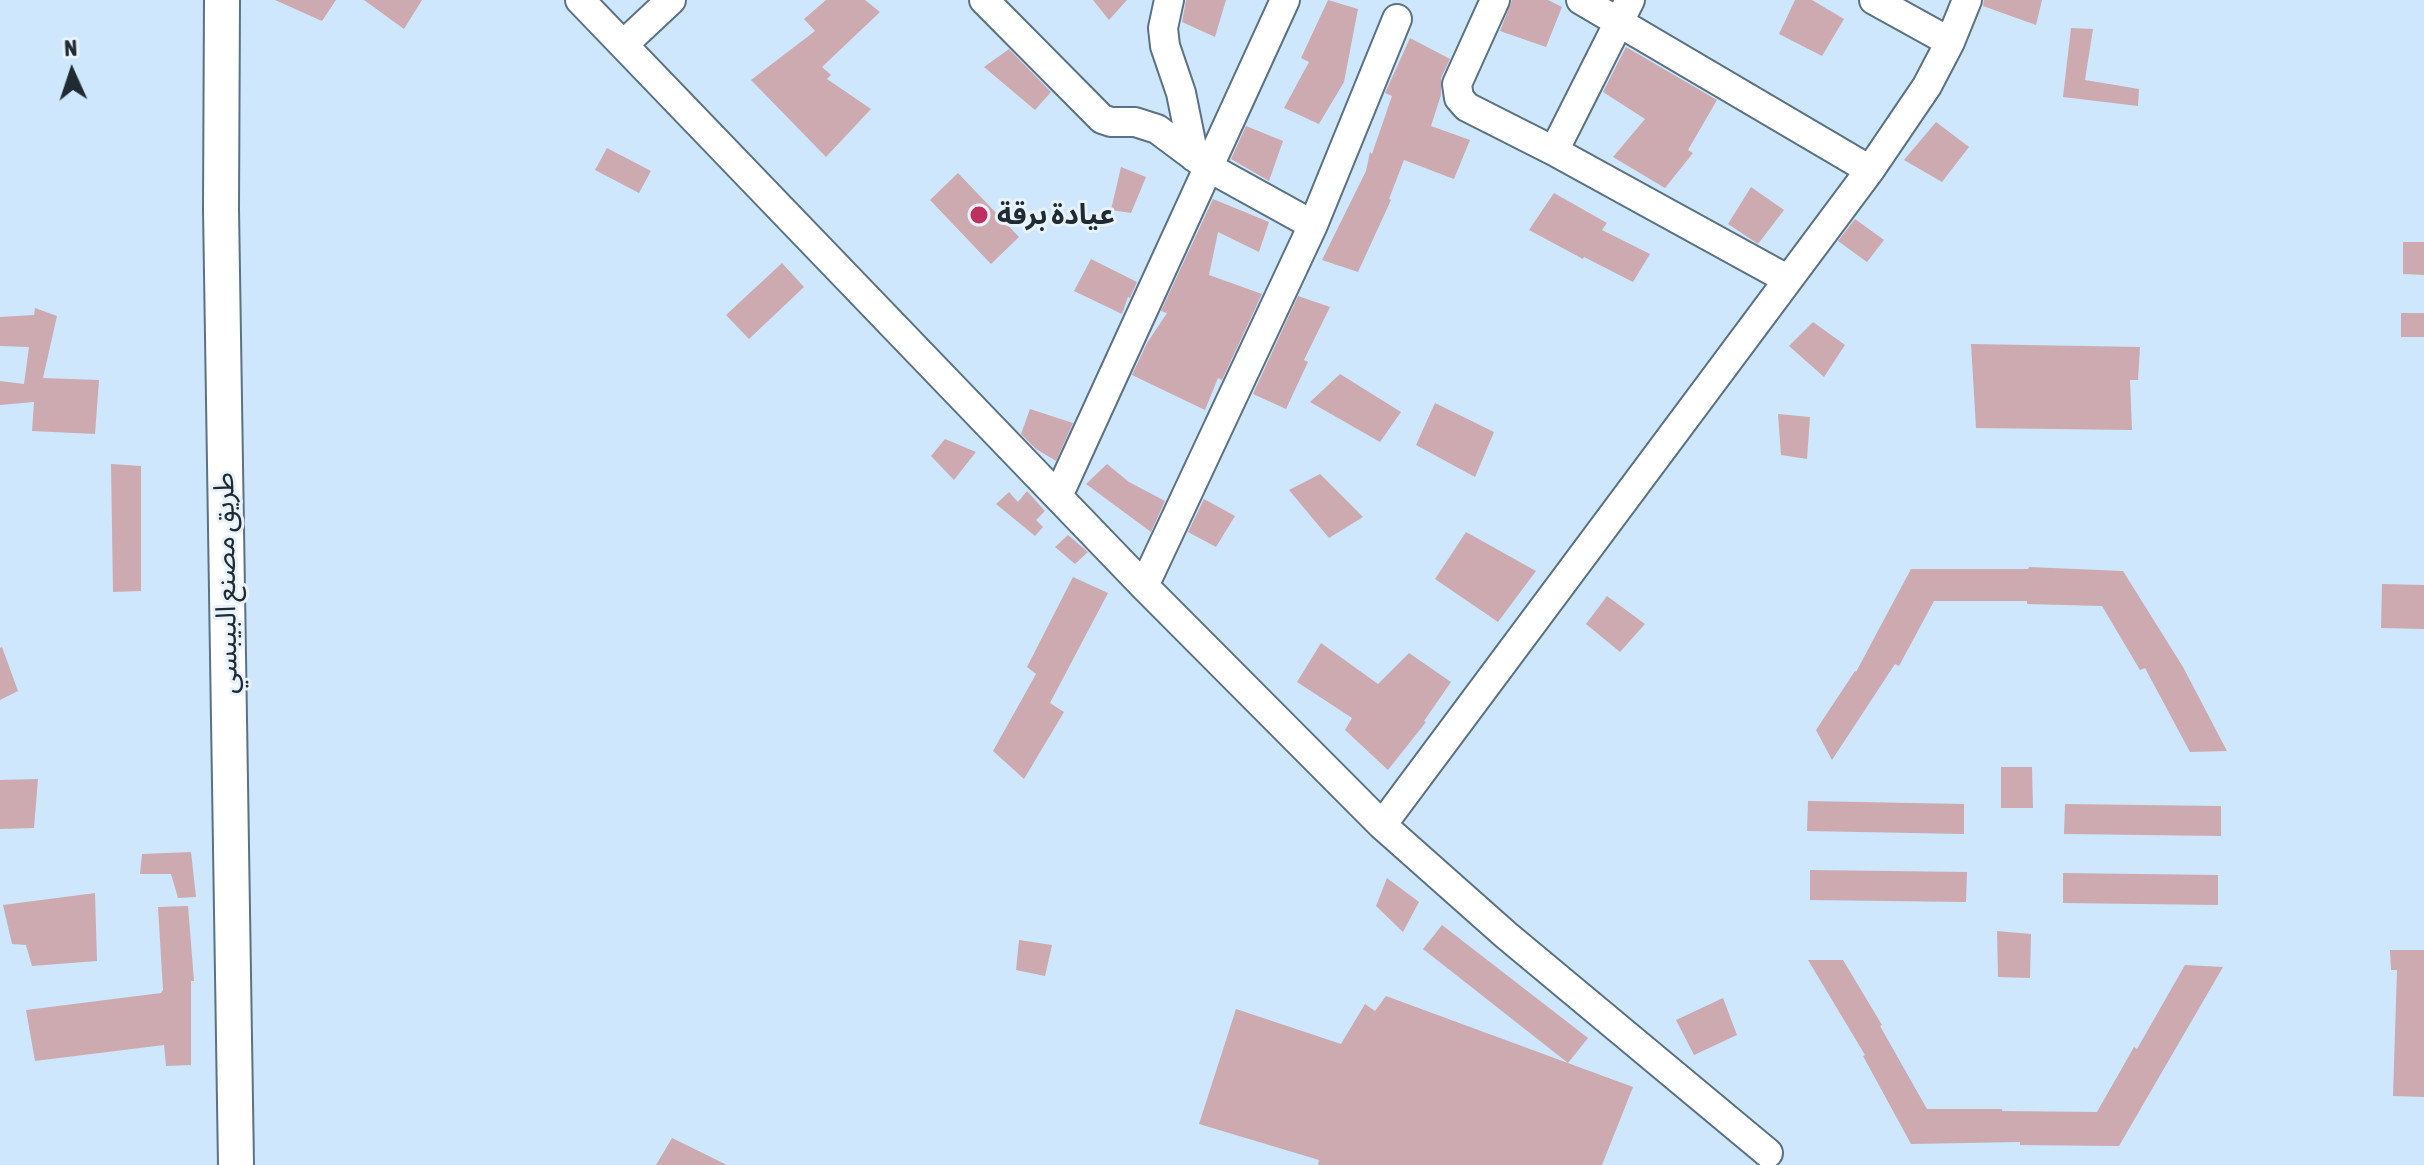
<!DOCTYPE html>
<html>
<head>
<meta charset="utf-8">
<style>
	body { margin:0 }
	#map { position:relative; width:2424px; height:1165px; overflow:hidden; background:#cee7fd; font-family:"Asap Condensed",sans-serif }
	canvas { display:block }
	.north { position:absolute; left:32px; top:32px; width:80px; height:80px; -webkit-text-stroke:6px #e8f2fb; paint-order:stroke; rotate:357deg; font-size:22px; font-weight:700; line-height:32px; text-align:center; color:#202a32 }
	.north::after { content:''; display:block; margin:auto; width:28px; height:36px; background:#202a32; clip-path:polygon(50% 0,100% 100%,50% 72%,0 100%) }
</style>
</head>
<body>
<div id="map">
<canvas width="2424" height="1165"></canvas>
<div class="north">N</div>
</div>
<script>
const ctx = document.querySelector('canvas').getContext('2d');
ctx.lineJoin = 'round';
function fillPath(path, color) { ctx.fillStyle = color; ctx.fill(path, 'evenodd'); }
const poly = rows => new Path2D(rows.map(r => 'M' + r).join(''));
function strokePath(path, color, width, dash) { ctx.strokeStyle = color; ctx.lineWidth = width; ctx.lineCap = dash ? 'butt' : 'round'; ctx.setLineDash(dash || []); ctx.stroke(path); }
function drawText(font, color, halo, rows, align = 'center') {
  ctx.font = font + ' "Asap Condensed","Noto Sans Arabic",sans-serif'; ctx.lineWidth = 6; ctx.setLineDash([]); ctx.textBaseline = 'middle'; ctx.strokeStyle = halo; ctx.fillStyle = color; for (const [text, x, y, turn = 0] of rows) {
    ctx.save(); ctx.translate(x, y); ctx.rotate((+turn || 0) * Math.PI / 180); ctx.textAlign = isNaN(turn) ? turn : align; if (halo) ctx.strokeText(text, 0, 0); ctx.fillText(text, 0, 0); ctx.restore();
  }
}
const building = poly([
	[275,0,336,0,322,21],
	[364,0,422,0,404,29],
	[826,0,865,0,880,12,822,67,831,75,827,79,871,109,826,157,751,80,815,31,804,19],
	[1093,0,1127,0,1109,20],
	[1186,0,1226,0,1215,37,1182,22],
	[1328,0,1358,9,1344,82,1319,124,1284,108,1309,62,1301,58],
	[1512,0,1548,0,1562,7,1546,47,1500,31],
	[1795,0,1812,0,1844,19,1822,56,1779,34],
	[1984,0,2042,0,2036,25,1983,6],
	[2071,28,2093,29,2085,80,2139,89,2138,106,2063,97],
	[1410,38,1450,59,1441,78,1441,95,1431,126,1470,140,1454,179,1404,160,1389,199,1391,200,1358,272,1322,260,1366,171,1370,152,1372,154,1392,96,1385,93],
	[1626,47,1717,100,1688,150,1693,153,1665,188,1613,157,1645,119,1603,92],
	[1009,49,1051,92,1035,110,984,67],
	[1936,122,1969,147,1942,182,1904,160],
	[1246,126,1283,141,1269,181,1231,159],
	[607,148,651,171,639,193,595,170],
	[1121,167,1146,177,1131,213,1111,210],
	[958,173,1019,237,991,264,930,200],
	[1751,187,1784,210,1758,244,1728,224],
	[1554,193,1607,223,1602,230,1650,254,1633,282,1584,257,1583,259,1529,230],
	[1213,199,1269,222,1259,252,1218,232,1209,275,1262,294,1222,380,1218,378,1205,410,1132,375,1147,343,1167,313,1161,311],
	[1855,219,1884,240,1867,262,1838,241],
	[2403,242,2424,242,2424,275,2403,274],
	[1091,259,1137,282,1130,298,1128,297,1122,314,1074,291],
	[782,263,804,287,749,339,726,315],
	[1298,296,1330,307,1304,360,1308,362,1286,409,1253,394],
	[35,308,57,316,43,378,99,380,95,434,32,431,34,402,0,405,0,381,24,384,29,347,0,346,0,317,34,315],
	[2401,313,2424,313,2424,337,2401,337],
	[1813,322,1845,345,1824,377,1789,346],
	[1971,344,2140,347,2138,380,2130,380,2132,430,1976,428],
	[1340,374,1401,412,1380,442,1310,402],
	[1435,403,1494,432,1475,477,1416,445],
	[1030,409,1073,423,1056,461,1036,449,1021,434],
	[1778,414,1810,417,1807,459,1781,455],
	[945,439,976,452,954,480,931,456],
	[111,464,141,466,141,591,113,592],
	[1107,464,1129,482,1165,501,1151,532,1086,484],
	[1320,474,1363,517,1329,538,1289,490],
	[1027,491,1045,511,1036,520,1043,527,1035,536,996,504,1009,492,1018,502],
	[1204,499,1235,516,1216,547,1188,532],
	[1466,532,1536,571,1498,622,1435,579],
	[1068,535,1088,552,1075,564,1055,547],
	[2029,567,2123,571,2183,667,2227,751,2190,752,2145,668,2140,670,2102,606,2027,604,2027,601,1934,601,1899,666,1895,664,1832,760,1816,730,1855,671,1856,672,1911,569,2028,569],
	[1073,577,1108,593,1050,703,1064,712,1024,779,993,751,1036,674,1027,667],
	[2382,584,2424,585,2424,629,2381,628],
	[1607,596,1645,624,1620,652,1586,624],
	[1321,643,1378,684,1409,653,1451,682,1424,721,1426,722,1388,770,1345,730,1352,718,1297,682],
	[2,647,18,691,0,700,0,648],
	[2001,767,2032,767,2033,808,2001,808],
	[38,779,34,828,0,829,0,780],
	[1808,801,1964,804,1964,834,1807,831],
	[2065,804,2221,806,2221,836,2064,834],
	[191,852,196,897,178,898,171,874,140,874,142,854],
	[1810,870,1967,872,1966,902,1810,900],
	[2063,873,2218,875,2218,905,2063,903],
	[1387,878,1419,902,1403,932,1376,906],
	[95,893,97,961,32,966,26,945,12,944,3,905],
	[188,906,194,981,191,981,191,1065,166,1066,164,1045,35,1061,26,1010,161,993,163,990,158,907],
	[1442,925,1588,1038,1568,1063,1423,949],
	[1997,931,2031,934,2030,978,1998,977],
	[1019,940,1052,945,1045,976,1016,970],
	[2390,950,2424,950,2424,1097,2393,1096,2397,970,2391,970],
	[1808,960,1843,960,1882,1025,1880,1026,1927,1109,2002,1109,2002,1111,2097,1112,2134,1047,2137,1049,2185,965,2223,967,2119,1146,2020,1145,2020,1142,1911,1144,1863,1056,1865,1055],
	[1386,996,1633,1087,1602,1165,1318,1165,1319,1160,1199,1124,1236,1009,1341,1044,1365,1004,1375,1011],
	[1723,998,1737,1035,1694,1055,1676,1020],
	[672,1138,727,1165,656,1165]
]);
const minor = poly([
	[580,0,1144,586,1382,825,1506,935,1768,1153],
	[984,0,1102,119,1111,122,1135,122,1157,129,1208,167,1313,225],
	[1169,0,1163,28,1165,46,1181,93,1194,157],
	[1495,0,1457,84,1459,98,1467,107,1554,151,1787,279],
	[1581,0,1870,170],
	[1874,0,1950,42],
	[624,44,671,0],
	[1554,151,1630,0],
	[1058,496,1285,0],
	[1144,586,1313,225,1397,19],
	[1382,825,1870,170,1927,86,1950,42,1967,0]
]);
const major = poly([
	[222,0,221,209,236,1165]
]);
const markers = [
	[979,215,10,"#be305f"]
];
const poiNames = [
	["عيادة برقة",997,215]
];
const streetNames = [
	["طريق مصنع البيبسي",226,583,-91]
];
fillPath(building, '#ccaab0');
strokePath(minor, '#5b7184', 32);
strokePath(major, '#5b7184', 38);
strokePath(minor, '#fff', 28);
strokePath(major, '#fff', 34);
for (const [x, y, r, color] of markers) { const dot = new Path2D(); dot.arc(x, y, r, 0, 2 * Math.PI); ctx.fillStyle = color; ctx.fill(dot); strokePath(dot, '#e8f2fb', 3); }
drawText('bold 28px', '#202a32', '#e8f2fb', poiNames, 'left');
drawText('28px', '#202a32', '#e8f2fb', streetNames);
</script>
</body>
</html>
